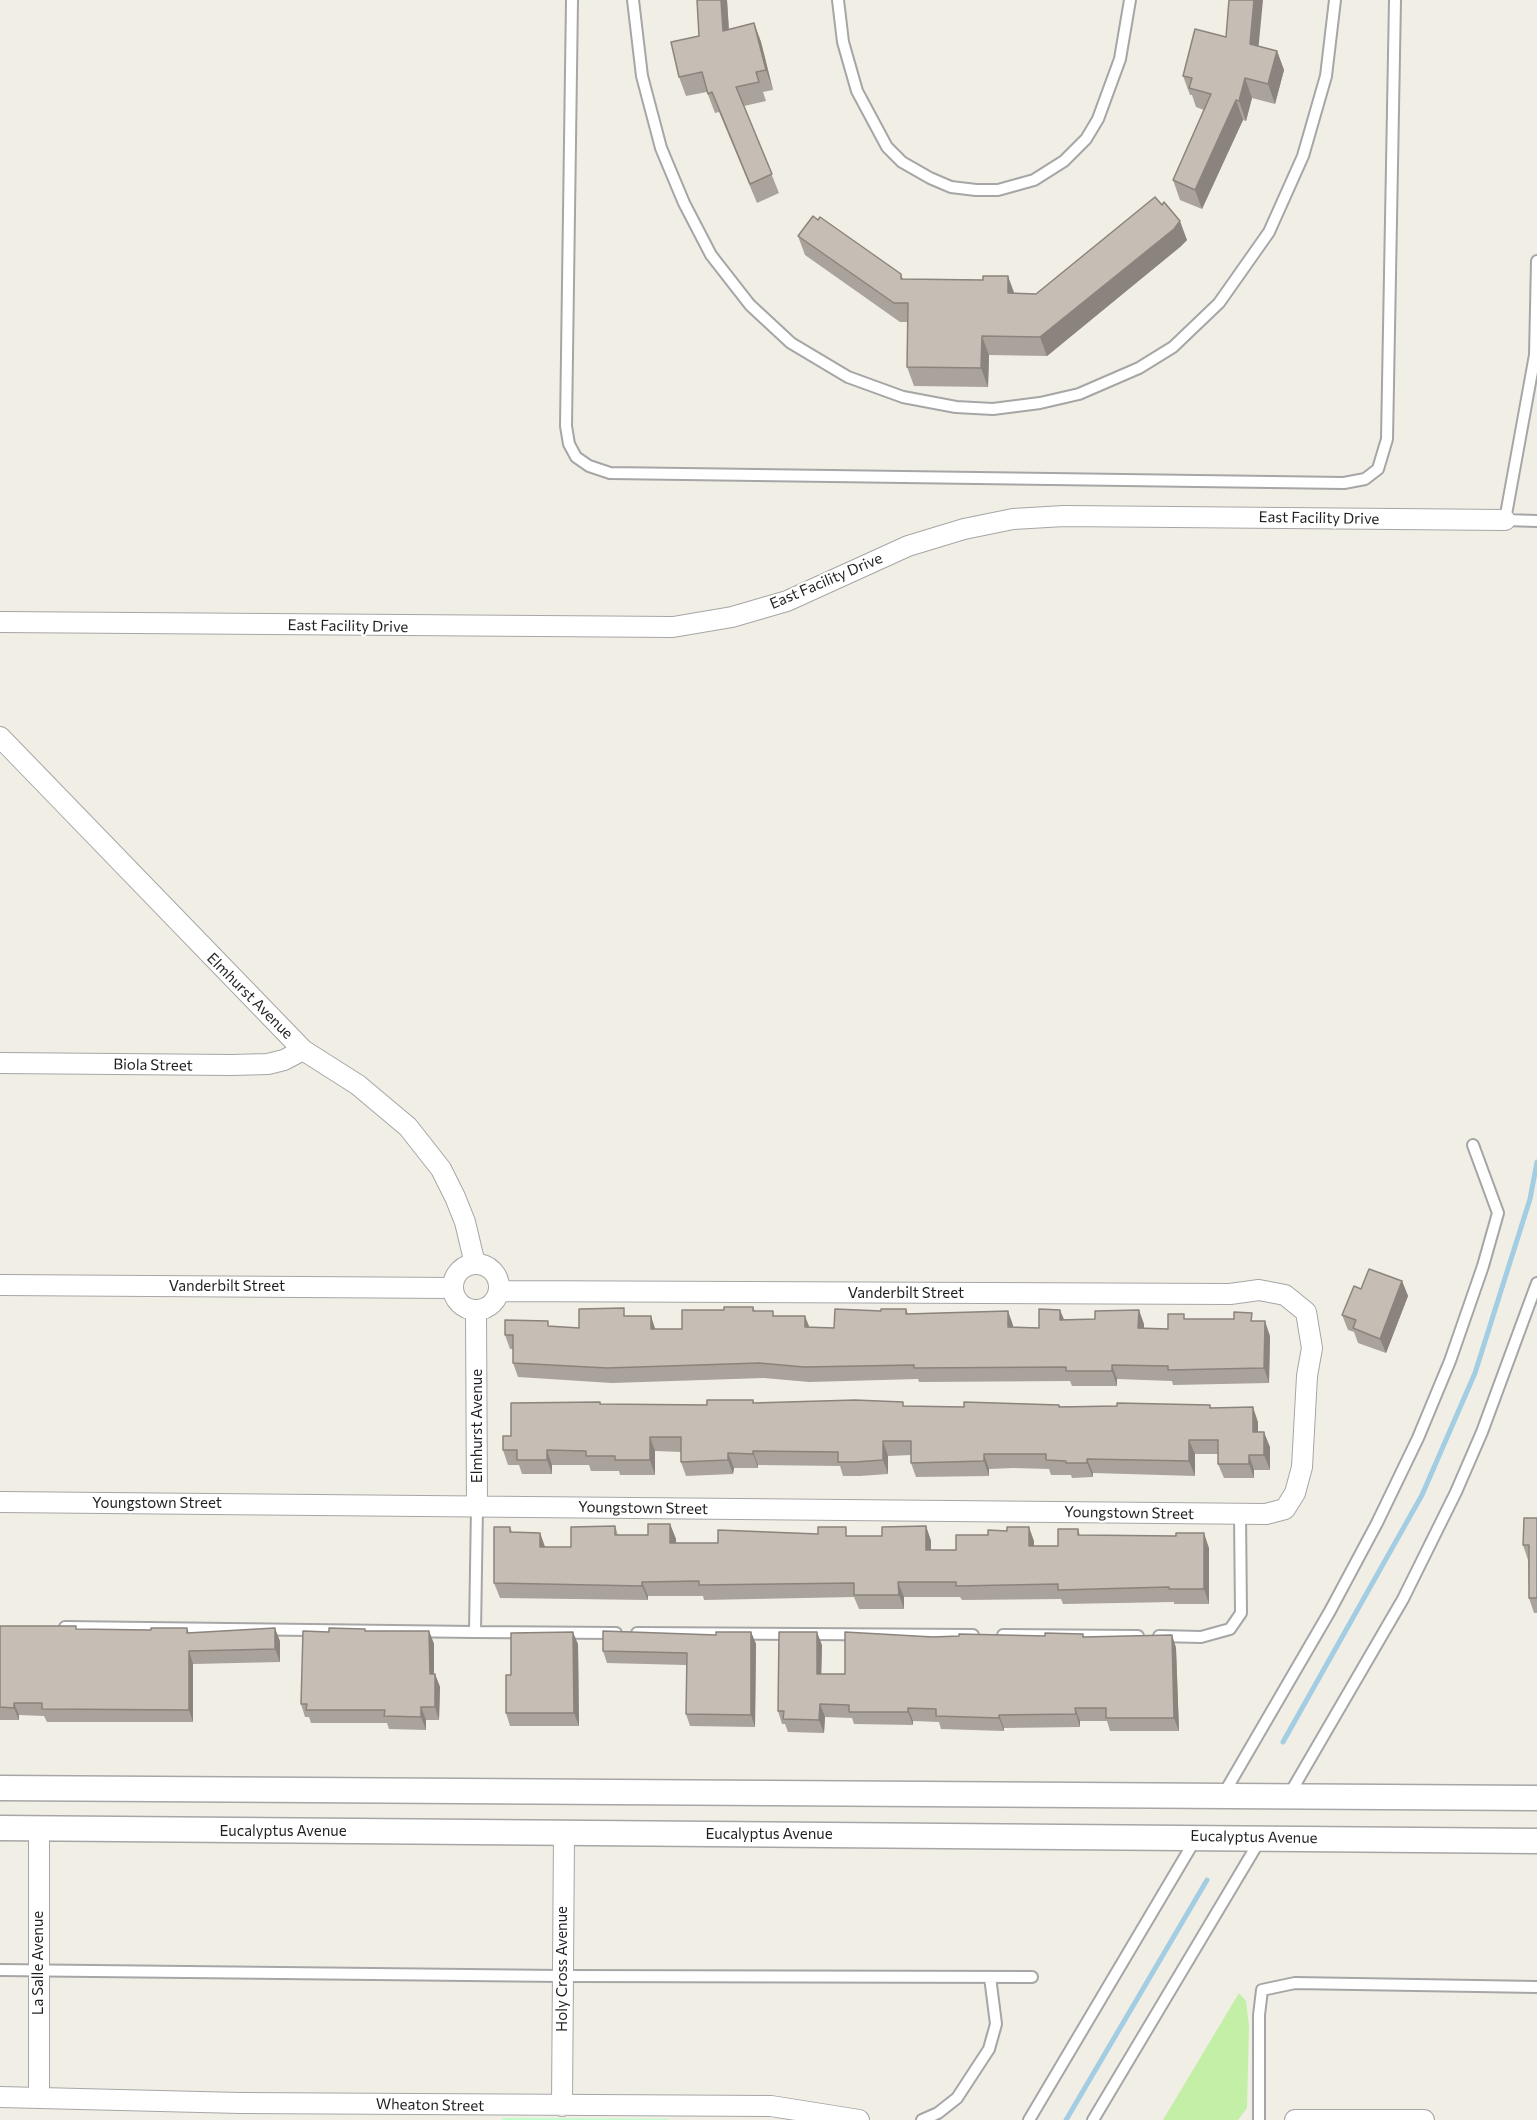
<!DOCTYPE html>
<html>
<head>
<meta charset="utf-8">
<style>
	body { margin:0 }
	canvas { display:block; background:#f1eee5 }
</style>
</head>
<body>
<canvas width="1537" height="2120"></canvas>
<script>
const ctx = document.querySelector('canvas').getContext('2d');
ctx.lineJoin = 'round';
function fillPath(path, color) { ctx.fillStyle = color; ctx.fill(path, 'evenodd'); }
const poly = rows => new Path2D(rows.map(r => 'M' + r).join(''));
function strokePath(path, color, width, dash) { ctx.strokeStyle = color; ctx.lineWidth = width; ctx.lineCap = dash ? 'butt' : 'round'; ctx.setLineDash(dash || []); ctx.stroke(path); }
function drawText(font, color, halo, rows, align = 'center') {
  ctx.font = font + ' Commissioner,sans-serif'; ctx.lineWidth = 4.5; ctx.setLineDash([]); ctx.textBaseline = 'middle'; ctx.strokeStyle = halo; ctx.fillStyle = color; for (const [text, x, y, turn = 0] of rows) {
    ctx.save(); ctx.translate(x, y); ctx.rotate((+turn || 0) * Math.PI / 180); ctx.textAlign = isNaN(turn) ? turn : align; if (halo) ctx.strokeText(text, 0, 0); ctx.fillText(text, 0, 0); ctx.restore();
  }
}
const grass = poly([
	[1239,1993,1246,2001,1249,2026,1247,2108,1238,2120,1163,2120]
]);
const park = poly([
	[504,2118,668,2119,670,2120,501,2120]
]);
const stream = poly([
	[1283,1742,1422,1495,1475,1373,1530,1199,1537,1162],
	[1066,2120,1207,1880]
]);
const service = poly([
	[572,0,566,426,569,444,576,457,589,466,610,473,1344,483,1365,479,1378,469,1387,439,1395,0],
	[633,0,642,76,661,148,684,203,711,255,750,305,791,343,848,377,903,397,956,407,993,409,1040,403,1079,394,1139,368,1173,347,1219,303,1269,232,1303,156,1326,76,1335,0],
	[838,0,843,42,857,91,887,147,902,162,930,178,951,187,976,190,998,190,1034,180,1064,161,1086,139,1098,119,1120,59,1130,0],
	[1537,261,1535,355,1505,520,1537,521],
	[477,1506,475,1632,616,1633],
	[65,1627,475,1632],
	[637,1633,973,1635],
	[1003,1635,1138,1636],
	[1159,1636,1201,1637,1230,1629,1241,1613,1240,1514],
	[1223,1795,1330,1611,1377,1523,1418,1438,1450,1361,1483,1266,1498,1213,1473,1145],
	[1289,1795,1403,1599,1456,1492,1482,1432,1537,1283],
	[0,1970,561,1976,1032,1977],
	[922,2120,938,2113,957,2098,989,2049,996,2024,990,1977],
	[1029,2120,1195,1840],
	[1093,2120,1260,1840],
	[1259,2120,1259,2015,1262,1990,1295,1983,1537,1987]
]);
const minor = poly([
	[0,622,673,627,732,617,787,601,908,546,964,529,1013,519,1064,516,1505,520],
	[0,737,303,1050,358,1085,408,1127,441,1169,455,1197,465,1222,475,1264],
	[0,1063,232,1065,268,1064,284,1060,303,1050],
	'453 1287a23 23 0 1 1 46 0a23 23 0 1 1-46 0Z',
	[0,1285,453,1288],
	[476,1311,477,1506],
	[0,1502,1266,1514,1285,1509,1295,1493,1302,1467,1307,1376,1312,1348,1306,1312,1285,1295,1259,1290,1230,1294,499,1291],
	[0,2097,240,2103,771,2106,859,2120],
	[39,2097,39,1829],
	[562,2106,564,1833],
	[1295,2120,1424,2120]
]);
const tertiary = poly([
	[0,1788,1537,1798],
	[0,1828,1537,1841]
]);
const wall = poly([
	[697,0,727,0,729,29,754,23,761,42,773,90,763,92,766,101,744,106,779,193,757,203,719,112,715,113,707,92,686,96,679,77,699,36],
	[1226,37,1277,51,1284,70,1275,104,1252,98,1246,121,1243,120,1202,209,1180,200,1173,180,1204,110,1196,107,1192,95,1190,95,1183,76],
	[1162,205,1187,240,1180,247,1047,356,989,355,988,387,914,386,907,367,908,322,900,322,805,255,798,236,901,274,903,279,1014,293,1036,294],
	[1402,1281,1408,1296,1386,1353,1358,1343,1354,1332,1348,1330,1342,1315,1361,1289],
	[753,1307,755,1311,775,1316,809,1327,834,1328,881,1311,906,1309,908,1314,1008,1311,1013,1328,1039,1328,1064,1319,1144,1324,1144,1328,1168,1329,1186,1319,1254,1321,1270,1336,1269,1383,1173,1385,1172,1381,1117,1379,1117,1386,1072,1386,1070,1381,919,1382,918,1379,809,1382,764,1378,612,1383,518,1377,513,1363,513,1349,510,1349,505,1335,550,1326,579,1328,627,1316,656,1329,682,1329,724,1310],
	[753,1400,754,1403,964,1407,1210,1405,1211,1408,1258,1422,1258,1432,1270,1447,1270,1470,1254,1470,1254,1478,1224,1478,1218,1464,1218,1454,1195,1454,1195,1476,1093,1473,1093,1477,1072,1478,1071,1475,1051,1475,1049,1469,1013,1468,989,1469,989,1476,916,1477,911,1463,911,1455,888,1456,888,1474,860,1476,843,1476,840,1466,758,1465,758,1468,734,1468,733,1474,686,1476,681,1462,681,1452,655,1451,655,1475,620,1475,619,1471,591,1471,589,1465,552,1465,552,1474,522,1474,519,1465,508,1465,503,1450,511,1436,600,1402,601,1404,707,1405],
	[1537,1518,1537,1613,1534,1613,1529,1598,1528,1560,1523,1545],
	[670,1524,676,1539,676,1543,718,1543,849,1536,882,1536,926,1526,931,1541,931,1550,956,1550,1034,1541,1034,1546,1058,1546,1078,1529,1080,1535,1209,1548,1209,1604,1174,1604,1174,1602,1063,1604,1061,1599,962,1600,960,1597,904,1597,904,1609,859,1609,854,1597,704,1600,703,1596,648,1596,648,1600,500,1598,494,1583,510,1527,512,1532,540,1533,545,1547,571,1547,615,1526,618,1535,648,1535],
	[0,1626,78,1629,151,1630,187,1628,189,1633,280,1641,280,1662,193,1664,193,1722,47,1722,44,1716,19,1715,19,1720,0,1720],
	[429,1631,434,1644,434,1674,435,1674,440,1687,439,1720,426,1720,426,1730,389,1729,387,1723,311,1723,309,1717,305,1717,301,1704,329,1632],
	[751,1632,756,1644,755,1727,690,1726,686,1714,686,1665,607,1663,603,1651],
	[1083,1634,1084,1637,1172,1635,1176,1648,1179,1731,1110,1731,1107,1721,1080,1721,1080,1727,1004,1728,1004,1731,941,1729,939,1722,913,1721,913,1725,854,1724,852,1718,825,1717,824,1733,788,1732,785,1724,782,1724,778,1711,822,1645,821,1674,845,1674,933,1637,1045,1636],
	[578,1644,579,1726,510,1726,506,1713]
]);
const shadedWall = poly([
	[721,0,727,0,730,50,723,31],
	[1254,0,1263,0,1257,63,1250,44],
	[754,23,761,42,773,90,766,70],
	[1277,51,1284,70,1275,104,1268,84],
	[1245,78,1252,98,1246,121,1239,101],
	[1236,100,1243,120,1202,209,1195,190],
	[1180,221,1187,240,1180,247,1047,356,1040,337],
	[1008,276,1015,295,1008,293],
	[982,336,989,355,988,387,981,368],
	[1402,1281,1408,1296,1386,1353,1380,1339],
	[1060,1310,1066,1324,1060,1320],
	[1139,1310,1144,1324,1144,1343,1138,1328],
	[1008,1311,1013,1325,1014,1342,1008,1327],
	[651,1316,656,1331,651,1329],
	[805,1316,811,1331,805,1327],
	[1265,1321,1270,1336,1269,1383,1264,1368],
	[1112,1365,1117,1379,1117,1386,1112,1371],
	[1253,1407,1258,1422,1258,1447,1253,1432],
	[1264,1432,1270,1447,1270,1470,1264,1455],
	[650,1437,655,1451,655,1475,650,1460],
	[1189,1440,1195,1454,1195,1476,1189,1461],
	[883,1441,888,1456,888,1474,883,1460],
	[547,1450,552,1465,552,1474,547,1460],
	[753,1451,758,1465,758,1468,753,1454],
	[728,1453,734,1468,733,1474,728,1460],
	[984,1454,989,1469,989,1476,984,1461],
	[1249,1455,1254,1470,1254,1478,1249,1464],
	[1087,1459,1093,1473,1093,1477,1087,1463],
	[670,1524,676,1539,676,1558,670,1543],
	[926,1526,931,1541,931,1564,926,1550],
	[1029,1527,1034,1541,1034,1561,1029,1546],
	[540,1533,545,1547,540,1547],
	[1204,1533,1209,1548,1209,1604,1204,1589],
	[642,1582,648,1596,648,1600,642,1586],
	[898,1582,904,1597,904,1609,899,1595],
	[275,1628,280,1641,280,1662,275,1649],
	[429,1631,434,1644,434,1687,430,1674],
	[573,1632,578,1644,579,1726,574,1713],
	[751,1632,756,1644,755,1727,751,1715],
	[817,1632,822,1645,821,1687,817,1674],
	[1172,1635,1176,1648,1179,1731,1174,1718],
	[189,1651,193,1664,193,1722,189,1710],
	[435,1674,440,1687,439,1720,435,1707],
	[14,1703,19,1715,19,1720,14,1708],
	[820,1704,825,1717,824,1733,819,1720],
	[421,1707,426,1720,426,1730,421,1717],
	[908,1708,913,1721,913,1725,908,1712],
	[1075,1708,1080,1721,1080,1727,1076,1714],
	[999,1715,1004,1728,1004,1731,999,1718]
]);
const building = poly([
	[697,0,721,0,723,31,754,23,766,70,756,72,759,82,736,87,772,174,750,184,712,92,708,94,702,72,679,77,671,42,699,36,697,0],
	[1229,0,1254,0,1250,44,1277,51,1268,84,1245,78,1239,101,1236,100,1195,190,1173,180,1211,94,1189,88,1192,78,1183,76,1195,29,1226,37,1229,0],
	[1155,197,1162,205,1164,202,1180,221,1174,229,1040,337,982,336,981,368,907,367,908,303,894,303,798,236,813,216,818,220,820,217,901,274,901,279,983,280,983,276,1008,276,1008,293,1036,294,1155,197],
	[1369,1269,1402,1281,1380,1339,1353,1328,1356,1320,1342,1315,1354,1286,1361,1289,1369,1269],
	[724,1307,753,1307,753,1311,773,1311,773,1316,805,1316,805,1327,834,1328,835,1309,881,1311,881,1309,906,1309,906,1314,1008,1311,1008,1327,1039,1328,1039,1309,1060,1310,1060,1320,1095,1319,1095,1311,1139,1310,1138,1328,1168,1329,1168,1314,1184,1314,1184,1319,1234,1319,1234,1312,1252,1313,1251,1321,1265,1321,1264,1368,1168,1370,1168,1366,1112,1365,1112,1371,1066,1371,1066,1367,914,1368,914,1365,804,1367,759,1363,607,1368,513,1363,513,1335,505,1335,505,1320,548,1321,548,1326,579,1328,579,1309,624,1308,624,1316,651,1316,651,1329,682,1329,682,1310,724,1310,724,1307],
	[707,1400,753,1400,753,1403,855,1400,903,1402,903,1406,964,1407,964,1402,1059,1405,1059,1407,1117,1406,1117,1403,1210,1405,1210,1408,1253,1407,1253,1432,1264,1432,1264,1455,1249,1455,1249,1464,1218,1464,1218,1440,1189,1440,1189,1461,1087,1459,1087,1463,1066,1463,1066,1461,1046,1460,1046,1454,984,1454,984,1461,911,1463,911,1441,883,1441,883,1460,855,1462,838,1462,838,1452,753,1451,753,1454,728,1453,728,1460,681,1462,681,1437,650,1437,650,1460,615,1460,615,1456,586,1456,586,1451,547,1450,547,1460,517,1460,517,1450,503,1450,503,1436,511,1436,511,1403,600,1402,600,1404,707,1405,707,1400],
	[1524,1518,1537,1518,1537,1598,1529,1598,1529,1545,1523,1545,1524,1518],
	[648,1524,670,1524,670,1543,718,1543,718,1530,818,1534,818,1527,846,1527,846,1536,882,1536,882,1527,926,1526,926,1550,956,1550,956,1535,988,1535,988,1530,1007,1531,1007,1527,1029,1527,1029,1546,1058,1546,1058,1529,1078,1529,1078,1535,1176,1536,1176,1533,1204,1533,1204,1589,1169,1589,1169,1587,1058,1590,1058,1584,956,1586,956,1582,898,1582,899,1595,854,1595,854,1583,699,1585,699,1581,642,1582,642,1586,494,1583,494,1527,510,1527,510,1532,540,1533,540,1547,571,1547,571,1527,615,1526,615,1535,648,1535,648,1524],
	[0,1626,76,1626,76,1629,151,1630,151,1628,187,1628,187,1633,275,1628,275,1649,189,1651,189,1710,42,1709,42,1703,14,1703,14,1708,0,1707,0,1626],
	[329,1628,365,1629,365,1631,429,1631,430,1674,435,1674,435,1707,421,1707,421,1717,384,1716,385,1710,306,1710,307,1704,301,1704,303,1631,329,1632,329,1628],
	[603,1631,716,1635,716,1632,751,1632,751,1715,686,1714,687,1653,603,1651,603,1631],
	[573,1632,574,1713,506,1713,506,1675,511,1675,511,1633,573,1632],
	[779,1632,817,1632,817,1674,845,1674,845,1632,933,1637,959,1636,959,1634,1045,1636,1045,1633,1083,1634,1083,1637,1172,1635,1174,1718,1106,1718,1106,1708,1075,1708,1076,1714,999,1715,999,1718,936,1716,936,1709,908,1708,908,1712,849,1712,849,1705,820,1704,819,1720,783,1719,784,1711,778,1711,779,1632]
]);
const streetNames = [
	["East Facility Drive",1319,518,1],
	["East Facility Drive",826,581,-23],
	["East Facility Drive",348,626,1],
	["Elmhurst Avenue",250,996,45],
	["Biola Street",153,1065,1],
	["Vanderbilt Street",227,1286],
	["Vanderbilt Street",906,1293],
	["Elmhurst Avenue",477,1426,-90],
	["Youngstown Street",157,1503],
	["Youngstown Street",643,1508,1],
	["Youngstown Street",1129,1513,1],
	["Eucalyptus Avenue",283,1831],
	["Eucalyptus Avenue",769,1834],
	["Eucalyptus Avenue",1254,1837,1],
	["La Salle Avenue",38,1963,-90],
	["Holy Cross Avenue",562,1969,-90],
	["Wheaton Street",430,2105,1]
];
fillPath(grass, '#c3efa7');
fillPath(park, '#bffecb');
strokePath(stream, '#a2cde2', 5);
strokePath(service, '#a6a6a6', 14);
strokePath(minor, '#a6a6a6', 22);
strokePath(tertiary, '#a6a6a6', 27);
strokePath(service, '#fff', 10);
strokePath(minor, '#fff', 20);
strokePath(tertiary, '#fff', 24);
fillPath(wall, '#aaa39b');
fillPath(shadedWall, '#8b847e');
fillPath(building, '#c6bdb4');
strokePath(building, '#8b847e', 1.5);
drawText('15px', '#1f1f1f', '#fff', streetNames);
</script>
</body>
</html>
